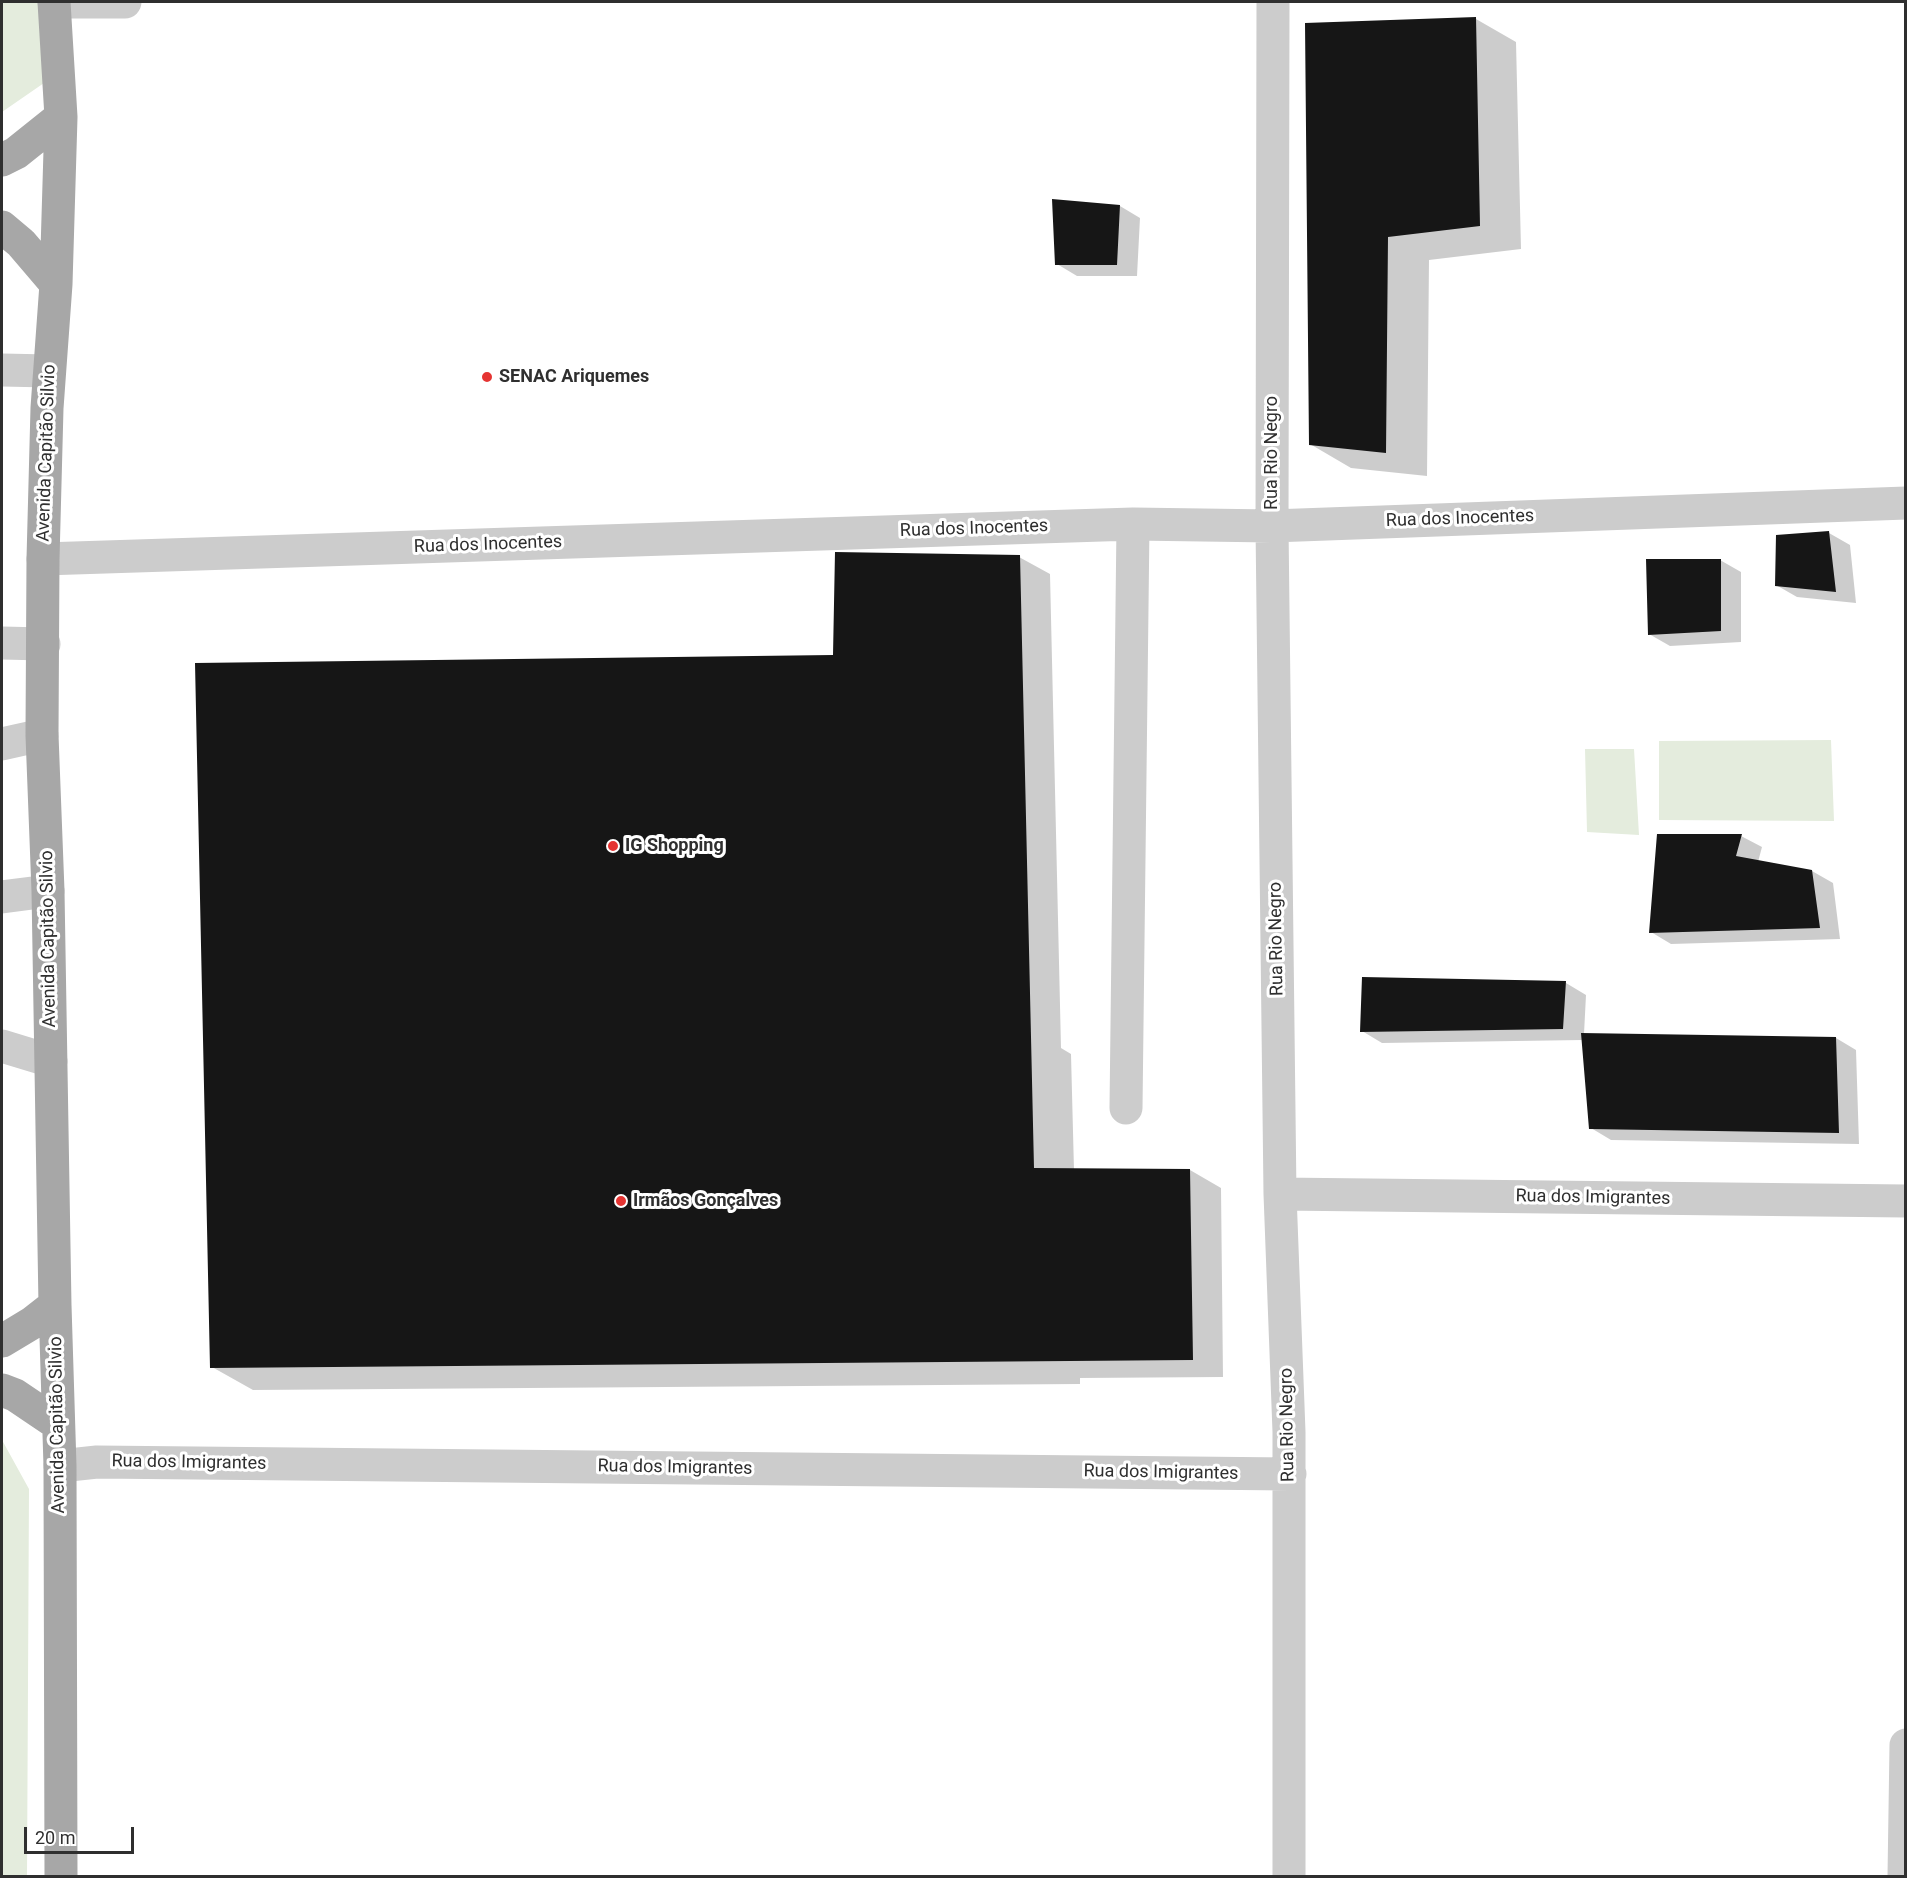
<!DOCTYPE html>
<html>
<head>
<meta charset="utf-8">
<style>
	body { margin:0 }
	#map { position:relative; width:1907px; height:1878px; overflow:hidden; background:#fff; font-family:Roboto,sans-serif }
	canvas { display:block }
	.frame { position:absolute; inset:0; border:3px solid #2f2f2f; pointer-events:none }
	.scale { position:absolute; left:24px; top:1827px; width:110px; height:27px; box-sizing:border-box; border:3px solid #2f2f2f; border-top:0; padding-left:8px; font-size:18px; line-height:21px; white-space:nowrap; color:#2f2f2f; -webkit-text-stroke:4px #fff; paint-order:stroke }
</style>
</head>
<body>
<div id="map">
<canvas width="1907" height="1878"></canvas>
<div class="frame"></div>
<div class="scale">20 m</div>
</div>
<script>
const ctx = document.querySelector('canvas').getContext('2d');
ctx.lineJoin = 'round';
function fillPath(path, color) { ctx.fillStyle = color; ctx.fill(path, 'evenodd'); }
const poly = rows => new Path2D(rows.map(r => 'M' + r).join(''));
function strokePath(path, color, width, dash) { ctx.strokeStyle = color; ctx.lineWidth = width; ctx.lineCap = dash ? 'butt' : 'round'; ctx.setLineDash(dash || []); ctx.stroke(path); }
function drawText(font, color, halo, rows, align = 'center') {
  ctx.font = font + ' Roboto,sans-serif'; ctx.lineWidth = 6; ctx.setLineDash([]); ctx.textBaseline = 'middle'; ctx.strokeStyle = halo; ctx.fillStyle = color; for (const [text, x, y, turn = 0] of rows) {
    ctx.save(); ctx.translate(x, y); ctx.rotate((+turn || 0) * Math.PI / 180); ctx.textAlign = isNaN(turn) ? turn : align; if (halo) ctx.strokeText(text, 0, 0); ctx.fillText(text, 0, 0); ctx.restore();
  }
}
const green = poly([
	[2,2,42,2,44,83,2,112],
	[1831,740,1834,821,1659,820,1659,741],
	[1585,749,1634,749,1639,835,1587,832],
	[2,1440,29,1489,27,1876,2,1876]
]);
const shadow = poly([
	[1476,19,1516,42,1521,249,1429,260,1427,476,1351,468,1310,444,1306,24],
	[1054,201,1120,206,1140,218,1137,276,1077,276,1057,264],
	[1829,533,1850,545,1856,603,1797,597,1776,585],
	[1019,557,1050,574,1061,1048,1071,1054,1074,1170,1190,1170,1221,1188,1223,1377,1080,1378,1080,1384,253,1390,212,1367,835,657],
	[1720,560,1741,572,1741,642,1670,646,1649,634],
	[1741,836,1762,847,1758,862,1812,871,1833,883,1840,939,1671,944,1651,932],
	[1364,979,1566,983,1586,995,1584,1034,1836,1038,1856,1050,1859,1144,1611,1140,1591,1128,1583,1040,1382,1043,1362,1031]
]);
const building = poly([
	[1476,17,1480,226,1388,237,1386,453,1309,445,1305,23],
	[1052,199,1120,205,1117,265,1055,265],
	[1829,531,1836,592,1775,586,1776,535],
	[835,552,1020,555,1034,1168,1190,1169,1193,1360,210,1368,195,663,833,655],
	[1646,559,1721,559,1721,631,1648,635],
	[1657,834,1742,834,1736,856,1812,870,1820,928,1649,933],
	[1362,977,1566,981,1563,1029,1360,1032],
	[1581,1033,1836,1037,1839,1133,1589,1129]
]);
const minor = poly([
	[54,2,125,2],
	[1273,2,1272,526,1280,1194,1289,1432,1289,1876],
	[2,370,49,371],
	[43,559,1133,524,1272,526,1906,503],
	[2,643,44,644],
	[2,744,42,735],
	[2,897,48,891],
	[2,1046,51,1061],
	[1126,1108,1133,524],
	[1280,1194,1906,1201],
	[60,1466,97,1462,1290,1474],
	[1904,1876,1906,1745]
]);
const major = poly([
	[54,2,61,117,56,284,47,408,43,559,42,735,48,891,55,1305,60,1466,61,1876],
	[2,160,16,153,61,117],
	[2,227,21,243,56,284],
	[2,1341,32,1323,55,1305],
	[2,1390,15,1395,58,1424]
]);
const markers = [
	[487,377,6,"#e53432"],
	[613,846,6,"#e53432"],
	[621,1201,6,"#e53432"]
];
const poiNames = [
	["SENAC Ariquemes",499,377],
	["IG Shopping",625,846],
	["Irmãos Gonçalves",633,1201]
];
const streetNames = [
	["Avenida Capitão Silvio",47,453,-88],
	["Rua Rio Negro",1272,453,-90],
	["Rua dos Inocentes",1460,519,-2],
	["Rua dos Inocentes",974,529,-2],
	["Rua dos Inocentes",488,545,-2],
	["Avenida Capitão Silvio",49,939,-91],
	["Rua Rio Negro",1277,939,-91],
	["Rua dos Imigrantes",1593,1198,1],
	["Avenida Capitão Silvio",58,1425,-91],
	["Rua Rio Negro",1288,1425,-91],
	["Rua dos Imigrantes",189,1463,1],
	["Rua dos Imigrantes",675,1468,1],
	["Rua dos Imigrantes",1161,1473,1]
];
fillPath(green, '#e4ecdd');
fillPath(shadow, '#0003');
fillPath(building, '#161616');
strokePath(minor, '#ccc', 33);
strokePath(major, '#a7a7a7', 33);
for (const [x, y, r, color] of markers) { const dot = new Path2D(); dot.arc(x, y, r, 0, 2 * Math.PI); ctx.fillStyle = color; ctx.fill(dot); strokePath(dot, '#fff', 2); }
drawText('bold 18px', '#2f2f2f', '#fff', poiNames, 'left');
drawText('18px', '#2f2f2f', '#fff', streetNames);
</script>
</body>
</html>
